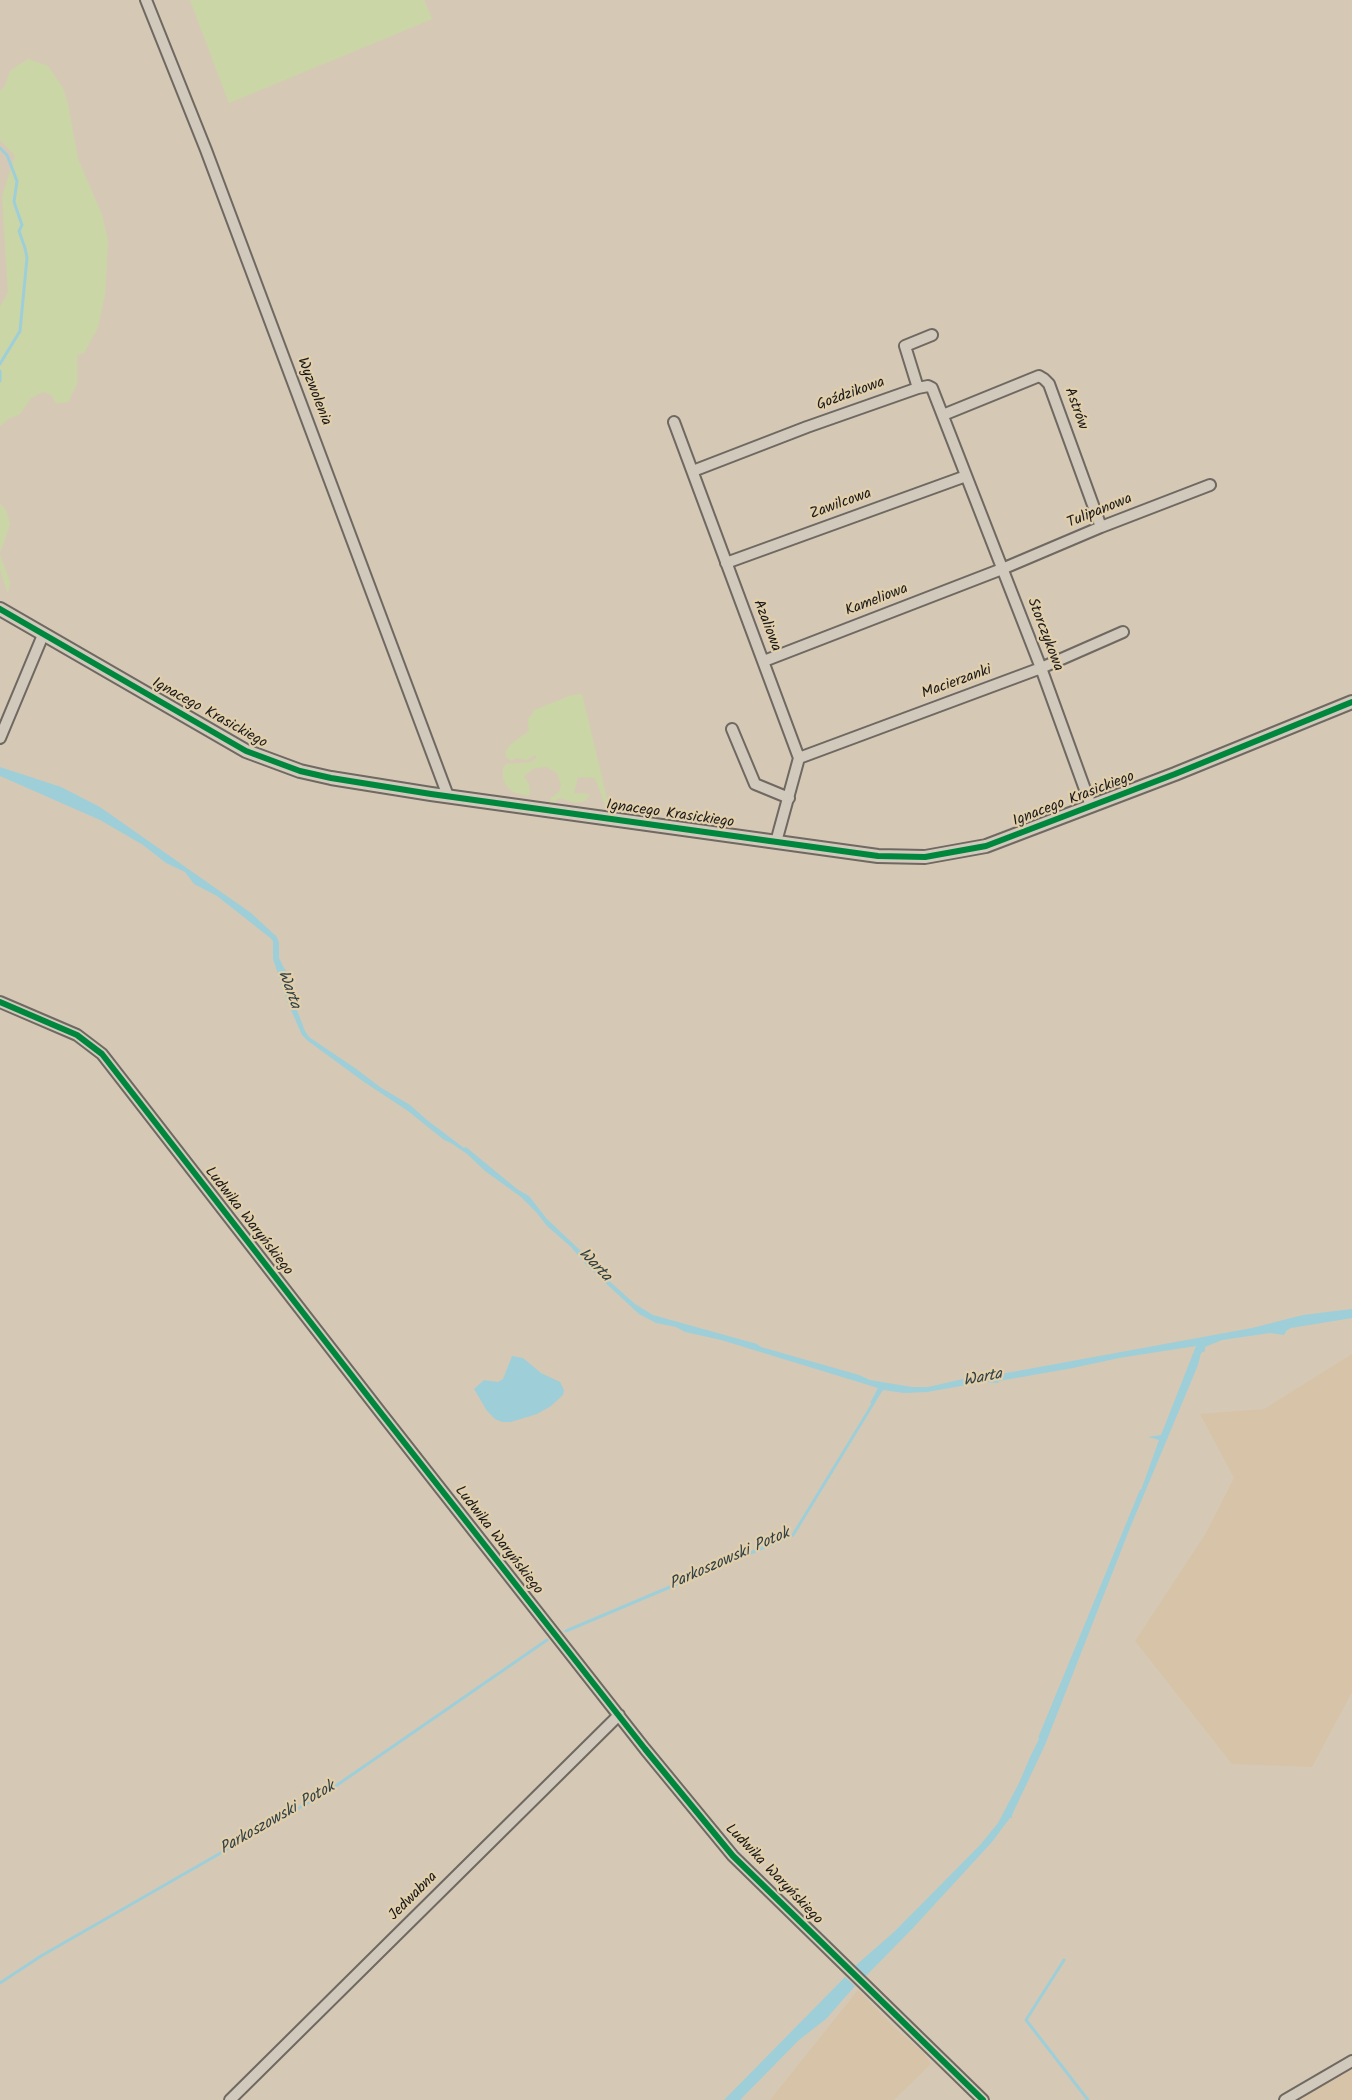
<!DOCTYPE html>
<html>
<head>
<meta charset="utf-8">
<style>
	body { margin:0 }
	canvas { display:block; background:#d5c8b5 }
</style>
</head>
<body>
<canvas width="1352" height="2100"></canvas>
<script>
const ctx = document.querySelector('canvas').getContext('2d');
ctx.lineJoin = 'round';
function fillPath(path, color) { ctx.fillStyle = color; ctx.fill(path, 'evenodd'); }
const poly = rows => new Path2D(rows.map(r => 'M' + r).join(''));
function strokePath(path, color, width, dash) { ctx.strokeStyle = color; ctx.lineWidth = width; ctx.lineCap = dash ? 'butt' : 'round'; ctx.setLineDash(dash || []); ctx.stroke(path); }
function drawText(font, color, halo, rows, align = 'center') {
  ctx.font = font + ' Kalam,sans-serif'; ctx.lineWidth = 4.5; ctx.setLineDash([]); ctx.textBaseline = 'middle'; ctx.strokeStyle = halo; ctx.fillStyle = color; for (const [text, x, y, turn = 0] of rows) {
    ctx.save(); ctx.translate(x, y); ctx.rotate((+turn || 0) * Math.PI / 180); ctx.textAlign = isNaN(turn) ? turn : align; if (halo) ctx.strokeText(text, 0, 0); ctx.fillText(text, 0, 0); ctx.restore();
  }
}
const built = poly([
	[1352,1354,1352,1692,1312,1767,1232,1764,1135,1641,1206,1533,1234,1478,1200,1414,1264,1409],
	[858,1990,894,2027,924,2053,931,2064,894,2100,770,2100],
	[1352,2067,1352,2100,1297,2100]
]);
const green = poly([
	[190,0,424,0,432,19,229,103],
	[28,59,48,66,63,88,68,105,78,159,102,215,108,241,105,294,98,327,84,353,77,355,77,384,68,402,56,403,51,395,43,392,31,398,20,414,8,419,0,426,0,307,8,292,2,196,15,156,0,140,0,91,5,86,10,71],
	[0,504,6,510,10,524,0,553],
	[0,555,10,582,8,594,0,569],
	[582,694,609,807,605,805,595,778,578,777,574,793,590,794,585,801,576,803,560,798,550,804,551,798,559,792,561,784,557,773,547,767,534,768,524,776,529,784,530,795,527,796,513,792,506,785,503,778,503,769,506,764,531,762,537,757,535,755,527,760,515,758,512,761,506,757,506,751,511,744,529,731,528,719,535,710,569,696]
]);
const water = poly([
	[0,767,61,787,100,807,251,913,277,937,279,943,279,958,284,968,289,973,290,986,295,1005,305,1031,309,1037,355,1068,380,1087,410,1105,427,1120,464,1148,466,1147,517,1189,529,1196,547,1219,581,1251,589,1263,635,1304,653,1315,757,1344,761,1347,859,1375,870,1380,912,1387,928,1387,963,1379,990,1376,1252,1328,1303,1315,1352,1309,1352,1318,1291,1328,1286,1331,1284,1335,1270,1333,1222,1340,1205,1347,1205,1351,1201,1353,1198,1365,1130,1528,1045,1745,1012,1815,1012,1818,1010,1818,992,1842,913,1928,865,1977,854,1967,895,1931,980,1845,998,1823,1019,1783,1030,1757,1049,1719,1135,1507,1159,1440,1148,1437,1161,1435,1196,1346,1119,1358,1073,1368,999,1381,998,1383,984,1382,927,1392,904,1393,883,1390,874,1404,870,1403,878,1388,721,1340,685,1332,676,1327,656,1323,639,1314,587,1266,571,1247,547,1226,536,1212,521,1197,485,1171,467,1154,451,1143,444,1140,408,1111,364,1082,308,1041,302,1035,287,1001,273,959,273,941,269,937,217,896,194,884,185,872,166,863,143,845,100,820,0,776],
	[512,1356,523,1358,541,1373,560,1382,564,1390,563,1395,551,1406,537,1414,511,1422,502,1422,495,1419,487,1411,474,1389,484,1380,498,1382,503,1379],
	[845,1977,855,1986,826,2019,799,2040,740,2100,724,2100]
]);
const stream = poly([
	[0,148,7,155,17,181,14,202,22,225,19,231,25,248,27,258,20,331,0,364],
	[0,371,0,381],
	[566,1631,793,1535,874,1402],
	[1040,1737,1141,1491],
	[1064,1960,1026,2020,1088,2100],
	[0,1983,41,1956,327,1792,547,1640]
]);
const minor = poly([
	[146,0,206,150,448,796],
	[918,388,905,346,932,335],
	[943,415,1039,376,1044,379,1049,384,1101,527],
	[674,422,799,758,776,842],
	[693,471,807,427,918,388,928,386,932,388,1041,668,1091,806],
	[726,563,966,476],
	[764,661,1002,569,1101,527,1210,485],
	[732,729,755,784,789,798],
	[0,738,43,635],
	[799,758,1041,668,1123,632],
	[0,1002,77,1035,102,1054,381,1413,645,1749,733,1856,983,2100],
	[230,2100,619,1715],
	[1285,2100,1352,2061]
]);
const tertiary = poly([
	[0,609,246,751,300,771,331,778,431,794,878,856,925,857,986,846,1175,774,1352,702]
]);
const cycleway = poly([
	[0,609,246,751,300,771,331,778,431,794,878,856,925,857,986,846,1175,774,1352,702],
	[0,1002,77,1035,102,1054,381,1413,645,1749,733,1856,983,2100]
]);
const streetNames = [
	["Wyzwolenia",313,392,69],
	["Goździkowa",851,395,-20],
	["Astrów",1075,409,70],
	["Zawilcowa",841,505,-20],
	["Tulipanowa",1100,512,-22],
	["Kameliowa",877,601,-21],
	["Azaliowa",766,626,69],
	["Storczykowa",1044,635,69],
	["Macierzanki",957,683,-20],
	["Ignacego Krasickiego",209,714,29],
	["Ignacego Krasickiego",1074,800,-21],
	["Ignacego Krasickiego",670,815,8],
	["Ludwika Waryńskiego",248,1222,52],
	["Ludwika Waryńskiego",498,1541,52],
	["Ludwika Waryńskiego",773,1875,46],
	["Jedwabna",414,1897,-45]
];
const waterNames = [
	["Warta",288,990,70],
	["Warta",594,1266,46],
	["Warta",983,1379,-11],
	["Parkoszowski Potok",730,1560,-24],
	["Parkoszowski Potok",278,1819,-30]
];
fillPath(built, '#d7c4a8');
fillPath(green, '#cbd6a6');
fillPath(water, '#9ecfd8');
strokePath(stream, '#9ecfd8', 3);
strokePath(minor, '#6f6961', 14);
strokePath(tertiary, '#6f6961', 16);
strokePath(minor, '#d1c9bc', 10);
strokePath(tertiary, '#d1c9bc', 12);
strokePath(cycleway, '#00873e', 6);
drawText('15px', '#1c1c1c', '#e1cfac', streetNames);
drawText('italic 16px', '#314045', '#e1cfac', waterNames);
</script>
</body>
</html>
